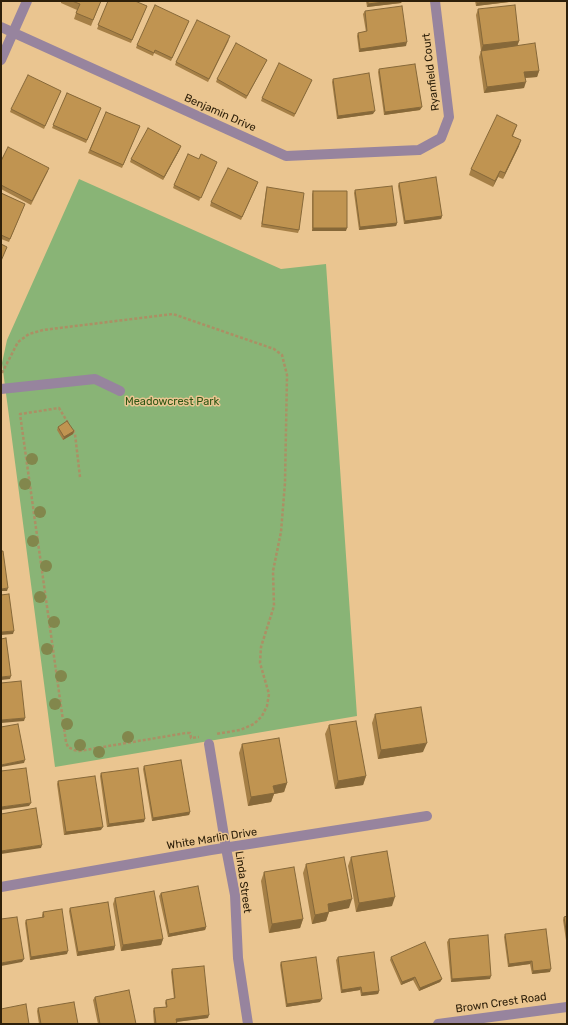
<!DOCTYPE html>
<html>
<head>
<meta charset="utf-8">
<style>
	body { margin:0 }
	#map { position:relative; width:568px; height:1025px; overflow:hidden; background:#eac590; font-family:Rubik,sans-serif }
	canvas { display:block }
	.frame { position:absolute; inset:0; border:2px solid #2e200a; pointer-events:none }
</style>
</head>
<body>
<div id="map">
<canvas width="568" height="1025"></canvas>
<div class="frame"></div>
</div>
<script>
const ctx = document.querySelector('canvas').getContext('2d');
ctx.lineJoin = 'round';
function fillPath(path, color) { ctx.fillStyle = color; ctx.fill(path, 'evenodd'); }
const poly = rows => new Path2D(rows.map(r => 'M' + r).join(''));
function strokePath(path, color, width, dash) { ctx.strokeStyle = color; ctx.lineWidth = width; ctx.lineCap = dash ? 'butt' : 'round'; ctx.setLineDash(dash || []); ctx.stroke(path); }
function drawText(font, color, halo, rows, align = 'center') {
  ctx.font = font + ' Rubik,sans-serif'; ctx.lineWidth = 3; ctx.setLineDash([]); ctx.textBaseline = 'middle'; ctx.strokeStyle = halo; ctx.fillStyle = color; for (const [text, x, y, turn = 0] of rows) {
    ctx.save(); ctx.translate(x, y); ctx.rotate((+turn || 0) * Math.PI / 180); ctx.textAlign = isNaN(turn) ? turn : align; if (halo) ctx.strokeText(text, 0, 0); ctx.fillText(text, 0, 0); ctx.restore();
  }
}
const green = poly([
	[79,179,281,269,326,264,357,716,55,767,2,363,7,340]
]);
const path = poly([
	[2,373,18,342,29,334,43,330,173,314,274,349,282,355,287,375,285,483,281,532,273,571,274,606,261,647,260,663,269,694,267,706,262,716,254,724,240,730,216,734],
	[68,423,59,408,20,414,66,742,68,747,74,750,79,751,186,733,190,733,191,738,199,737],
	[73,430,75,434,80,477]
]);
const minor = poly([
	[1,27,286,156,419,150,441,138,449,117,435,1],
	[1,60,27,1],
	[1,389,95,379,120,391],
	[209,744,226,848,235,895,238,958,248,1024],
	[1,887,211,850,427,816],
	[438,1024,567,1007]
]);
const trees = [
	[32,459],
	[25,484],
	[40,512],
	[33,541],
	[46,566],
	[40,597],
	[54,622],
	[47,649],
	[61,676],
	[55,704],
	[67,724],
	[128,737],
	[80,745],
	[99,752]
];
const wall = poly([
	[61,1,101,1,91,26,74,19,77,10,61,3],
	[108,1,147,6,131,43,97,29],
	[366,1,402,1,401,3,367,7],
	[475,1,509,1,509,2,476,6],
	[478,9,519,41,517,45,539,71,537,77,525,78,524,88,484,93,479,57,481,51,476,15],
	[365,11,406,46,359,52,357,36,358,33,366,32,363,14],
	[189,21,171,61,154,53,153,56,136,48,137,45],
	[229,40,208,82,175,65,176,62],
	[267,60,246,99,216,82,217,79],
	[379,69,420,110,384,115,378,72],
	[333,79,373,114,337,119,332,82],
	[312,80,294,117,261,101,262,98],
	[61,91,44,129,10,112,11,109],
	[67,93,101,108,86,143,52,128],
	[106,112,140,126,122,168,88,153],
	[517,125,513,136,519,146,503,179,498,177,493,187,469,175,471,169],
	[180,149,163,180,130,162,131,159],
	[199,159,216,165,199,201,173,188,174,185],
	[1,161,48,171,31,205,1,189],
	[399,183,442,216,441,219,404,224,398,186],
	[257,185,241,220,210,206,211,202],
	[267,187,299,230,298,233,261,227,266,190],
	[355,190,397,223,396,226,359,230,354,193],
	[313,191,346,231,312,231,312,194],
	[1,193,25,204,9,242,1,239],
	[58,427,74,431,73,434,63,440,57,430],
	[375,714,423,752,378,759,372,723],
	[329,725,366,776,363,785,335,789,325,734],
	[242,744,287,783,284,792,274,794,271,802,248,806,239,753],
	[144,766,190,812,189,815,152,821,143,769],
	[101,773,144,822,107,827,100,776],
	[58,781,101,830,64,835,57,784],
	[351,857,392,906,356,912,348,866],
	[306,864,349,908,329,912,326,921,312,924,303,873],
	[264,872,303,919,300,928,269,933,261,881],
	[161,893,206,927,205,930,168,937,159,896],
	[115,898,163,939,161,945,121,951,113,904],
	[70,908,115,946,114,950,77,956,69,911],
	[43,912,67,954,30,960,25,923,26,920,42,918,42,915],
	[567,916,567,947,563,920,564,917],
	[505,934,550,972,532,974,530,964,508,967,504,937],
	[449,939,490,979,451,982,447,942],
	[338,957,379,991,378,994,361,996,360,990,341,993,336,960],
	[391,957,442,979,440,982,419,991,413,980,401,985,390,960],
	[281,962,320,1002,286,1007,280,965],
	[172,969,208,1018,176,1022,177,1024,154,1024,153,1011,154,1008,166,1007,165,1003,166,1000,174,999,171,972],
	[95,997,136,1024,98,1024,93,1000],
	[38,1008,78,1024,39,1024,37,1011]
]);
const shadedWall = poly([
	[391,1,402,1,401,3,367,7,368,4],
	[493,1,509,1,509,2,476,6,477,3],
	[519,41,517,47,481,51,483,45],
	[407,42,406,46,359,52,360,49],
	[539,71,537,77,522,78,524,72],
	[526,82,524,88,484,93,487,87],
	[422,107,420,110,384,115,385,112],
	[375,111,373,114,337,119,338,116],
	[521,140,519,146,503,179,505,173],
	[181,146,180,149,163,180,164,177],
	[500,171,498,177,493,187,495,181],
	[442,216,441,219,404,224,405,221],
	[397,223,396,226,359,230,360,227],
	[313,228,347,228,346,231,312,231],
	[74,431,73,434,63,440,64,437],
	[8,588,7,591,1,591,1,589],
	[14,631,13,634,1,635,1,632],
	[11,676,10,679,1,680,1,677],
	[25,718,24,721,1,723,1,720],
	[427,743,423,752,378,759,381,750],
	[25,760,24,763,1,767,1,765],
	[366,776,363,785,335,789,338,781],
	[287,783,284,792,274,794,271,802,248,806,251,797,273,786],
	[31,803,29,806,1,810,1,807],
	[190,812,189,815,152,821,153,818],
	[145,819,144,822,107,827,109,824],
	[103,827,101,830,64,835,66,832],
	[42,845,41,848,1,854,1,851],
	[395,897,392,906,356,912,359,903],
	[352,899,349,908,324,913,328,904],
	[329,912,326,921,312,924,315,915],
	[303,919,300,928,269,933,272,924],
	[206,927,205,930,168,937,169,934],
	[163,939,161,945,121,951,123,945],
	[115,946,114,950,77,956,78,952],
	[68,951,67,954,30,960,31,957],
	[24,959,22,962,1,966,1,963],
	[532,961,530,964,508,967,509,964],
	[551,969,550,972,532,974,533,971],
	[491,976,490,979,451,982,452,979],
	[415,977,413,980,401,985,402,982],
	[442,979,440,982,419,991,420,988],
	[361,987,360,990,341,993,342,990],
	[379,991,378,994,361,996,362,993],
	[322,999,320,1002,286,1007,287,1004],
	[209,1015,208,1018,175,1022,176,1019]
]);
const building = poly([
	[72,1,101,1,93,20,76,13,80,4,72,1],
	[108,1,135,1,147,6,132,40,98,25,108,1],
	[368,1,391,1,368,4,368,1],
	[477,1,493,1,477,3,477,1],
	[155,5,189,21,172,58,155,50,154,53,137,45,155,5],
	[515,5,519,41,483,45,478,9,515,5],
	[402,6,407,42,360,49,358,33,367,31,365,11,402,6],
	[197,20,230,36,209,79,176,62,197,20],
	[236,43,267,60,247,96,217,79,236,43],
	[535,43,539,71,524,72,526,82,487,87,481,51,535,43],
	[279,63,312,80,295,114,262,98,279,63],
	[415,64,422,107,385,112,379,69,415,64],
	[369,73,375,111,338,116,333,79,369,73],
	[28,75,61,91,45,126,11,109,28,75],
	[67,93,101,108,87,140,53,125,67,93],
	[106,112,140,126,123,165,90,150,106,112],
	[497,115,517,125,512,136,521,140,505,173,500,171,495,181,471,169,497,115],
	[148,128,181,146,164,177,131,159,148,128],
	[8,147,49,168,32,201,1,185,1,161,8,147],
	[188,154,199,159,201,154,217,162,201,198,174,185,188,154],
	[228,168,258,182,242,217,211,202,228,168],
	[436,177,442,216,405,221,399,183,436,177],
	[392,186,397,223,360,227,355,190,392,186],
	[267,187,304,193,299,230,262,224,267,187],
	[313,191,347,191,347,228,313,228,313,191],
	[1,193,25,204,10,239,1,235,1,193],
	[1,244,7,247,1,261,1,244],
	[67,421,74,431,64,437,58,427,67,421],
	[1,551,3,551,8,588,1,589,1,551],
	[9,594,14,631,1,632,1,595,9,594],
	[6,638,11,676,1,677,1,639,6,638],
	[21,681,25,718,1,720,1,683,21,681],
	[421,707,427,743,381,750,375,714,421,707],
	[356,721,366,776,338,781,329,725,356,721],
	[18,724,25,760,1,765,1,727,18,724],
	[279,738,287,783,273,786,275,793,251,797,242,744,279,738],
	[181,760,190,812,153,818,144,766,181,760],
	[26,768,31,803,1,807,1,771,26,768],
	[138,768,145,819,109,824,101,773,138,768],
	[95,776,103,827,66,832,58,781,95,776],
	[36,808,42,845,1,851,1,814,36,808],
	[387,851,395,897,359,903,351,857,387,851],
	[344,857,352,899,328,904,329,912,315,915,306,864,344,857],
	[294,867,303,919,272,924,264,872,294,867],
	[198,886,206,927,169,934,161,893,198,886],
	[154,891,163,939,123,945,115,898,154,891],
	[108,902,115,946,78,952,70,908,108,902],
	[62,909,68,951,31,957,26,920,44,917,43,912,62,909],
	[567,916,567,936,564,917,567,916],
	[17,917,24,959,1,963,1,919,17,917],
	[546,929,551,969,533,971,532,961,509,964,505,934,546,929],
	[488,935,491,976,452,979,449,939,488,935],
	[425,942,442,979,420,988,415,977,402,982,391,957,425,942],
	[374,952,379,991,362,993,361,987,342,990,338,957,374,952],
	[316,957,322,999,287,1004,281,962,316,957],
	[204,966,209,1015,176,1019,177,1024,156,1024,154,1008,167,1007,166,1000,175,998,172,969,204,966],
	[129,990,136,1024,100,1024,95,997,129,990],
	[74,1002,78,1024,41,1024,38,1008,74,1002],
	[26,1004,29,1024,1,1024,1,1009,26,1004]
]);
const streetNames = [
	["Ryanfield Court",431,72,-97],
	["Benjamin Drive",220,113,24],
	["White Marlin Drive",212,839,-9],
	["Linda Street",243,882,82],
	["Brown Crest Road",501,1003,-8]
];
const parkNames = [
	["Meadowcrest Park",172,402]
];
fillPath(green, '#89b476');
strokePath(path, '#ac8f64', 2.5, [3, 2]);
strokePath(minor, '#97849e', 10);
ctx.fillStyle = '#82874c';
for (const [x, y] of trees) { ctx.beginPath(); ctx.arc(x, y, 6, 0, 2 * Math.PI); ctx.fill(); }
fillPath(wall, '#a57f46');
fillPath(shadedWall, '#866839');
fillPath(building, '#c09451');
strokePath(building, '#866839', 1);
drawText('11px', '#2e200a', '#eac590', streetNames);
drawText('11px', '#2c5514', '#eac590', parkNames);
</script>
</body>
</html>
